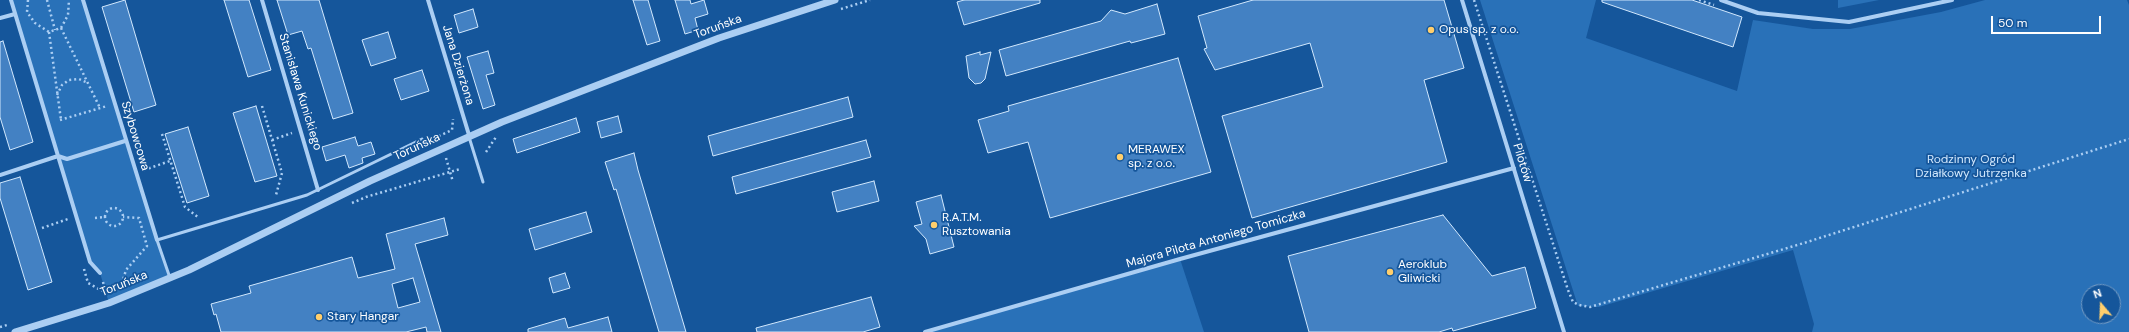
<!DOCTYPE html>
<html>
<head>
<meta charset="utf-8">
<style>
	body { margin:0 }
	#map { position:relative; width:2129px; height:332px; overflow:hidden; background:#15569b; font-family:"DM Sans",sans-serif }
	canvas { display:block }
	.north { position:absolute; left:2081px; top:284px; width:40px; height:40px; box-sizing:border-box; background:#15569b; border:1px solid #739ac3; border-radius:50%; rotate:341deg; font-size:11px; font-weight:700; line-height:16px; text-align:center; color:#fff }
	.north::after { content:''; display:block; margin:auto; width:14px; height:18px; background:#ffce6c; clip-path:polygon(50% 0,100% 100%,50% 72%,0 100%) }
	.scale { position:absolute; left:1991px; top:16px; width:110px; height:18px; box-sizing:border-box; border:2px solid #fff; border-top:0; padding-left:5px; font-size:12px; line-height:14px; white-space:nowrap; color:#fff; -webkit-text-stroke:3px #15569b; paint-order:stroke }
</style>
</head>
<body>
<div id="map">
<canvas width="2129" height="332"></canvas>
<div class="north">N</div>
<div class="scale">50 m</div>
</div>
<script>
const ctx = document.querySelector('canvas').getContext('2d');
ctx.lineJoin = 'round';
function fillPath(path, color) { ctx.fillStyle = color; ctx.fill(path, 'evenodd'); }
const poly = rows => new Path2D(rows.map(r => 'M' + r).join(''));
function strokePath(path, color, width, dash) { ctx.strokeStyle = color; ctx.lineWidth = width; ctx.lineCap = dash ? 'butt' : 'round'; ctx.setLineDash(dash || []); ctx.stroke(path); }
function drawText(font, color, halo, rows, align = 'center') {
  ctx.font = font + ' "DM Sans",sans-serif'; ctx.lineWidth = 3.5; ctx.setLineDash([]); ctx.textBaseline = 'middle'; ctx.strokeStyle = halo; ctx.fillStyle = color; for (const [text, x, y, turn = 0] of rows) {
    ctx.save(); ctx.translate(x, y); ctx.rotate((+turn || 0) * Math.PI / 180); ctx.textAlign = isNaN(turn) ? turn : align; if (halo) ctx.strokeText(text, 0, 0); ctx.fillText(text, 0, 0); ctx.restore();
  }
}
const green = poly([
	[11,0,83,0,170,278,109,303,100,273,90,262],
	[1480,0,1596,0,1586,38,1737,91,1753,20,1813,29,1850,29,1941,12,1985,0,2127,0,2129,5,2129,332,1812,332,1814,324,1793,250,1599,307,1578,306],
	[2089,292,2113,292,2113,316,2089,316],
	[1838,0,1879,0,1838,8],
	[1180,259,1204,332,925,332]
]);
const building = poly([
	[125,0,156,105,134,112,102,7,125,0],
	[224,0,249,0,271,70,248,77,224,0],
	[277,0,319,0,353,113,333,119,311,48,308,49,302,31,288,35,277,0],
	[633,0,648,0,660,41,647,45,633,0],
	[675,0,690,0,691,4,704,0,708,14,695,18,698,30,685,34,675,0],
	[964,0,1040,0,1040,3,964,25,957,2,964,0],
	[1253,0,1444,0,1464,68,1424,80,1447,162,1252,218,1222,116,1323,87,1310,43,1215,70,1204,49,1207,48,1198,16,1253,0],
	[1602,0,1692,0,1742,17,1733,47,1602,2,1602,0],
	[1157,4,1165,34,1131,43,1130,41,1006,76,999,50,1101,21,1111,10,1125,14,1157,4],
	[473,9,478,27,459,33,454,15,473,9],
	[388,32,396,58,371,66,362,40,388,32],
	[3,41,33,142,10,150,0,117,0,42,3,41],
	[488,51,494,73,486,75,495,105,483,109,467,57,488,51],
	[980,52,980,55,991,52,985,79,981,83,975,84,969,78,966,56,980,52],
	[1178,58,1211,172,1050,218,1028,142,988,153,978,120,1009,111,1008,106,1178,58],
	[422,70,429,91,401,100,394,79,422,70],
	[848,97,853,117,713,156,708,136,848,97],
	[256,106,277,176,255,182,233,113,256,106],
	[618,116,622,132,601,138,597,122,618,116],
	[576,118,580,132,517,153,513,139,576,118],
	[188,127,209,196,187,203,165,134,188,127],
	[355,137,358,146,371,142,375,154,362,158,363,163,349,168,345,155,326,161,322,147,355,137],
	[866,140,871,157,736,194,732,177,866,140],
	[634,153,638,170,686,332,659,332,616,189,614,190,605,162,634,153],
	[20,177,52,282,28,290,0,198,0,183,20,177],
	[874,181,879,201,837,212,832,192,874,181],
	[941,195,954,247,930,254,926,239,914,226,922,224,916,202,941,195],
	[586,212,592,232,535,250,529,229,586,212],
	[1443,215,1492,276,1525,267,1536,308,1453,331,1452,328,1439,332,1309,332,1288,256,1443,215],
	[444,218,448,235,415,244,441,332,427,332,426,327,406,332,221,332,216,314,214,315,211,304,251,293,249,286,352,257,358,278,395,269,386,234,444,218],
	[413,278,420,302,398,308,392,284,413,278],
	[565,273,570,288,553,293,549,278,565,273],
	[871,297,880,327,863,332,757,332,756,328,871,297],
	[608,317,612,332,528,332,528,329,565,318,568,328,608,317]
]);
const path = poly([
	[28,0,27,12,35,23,49,32,61,28,68,15,69,0],
	[47,0,55,30],
	[1474,0,1568,290,1573,302,1579,305,1590,307,1804,243,2129,139],
	[1699,0,1714,5],
	[841,9,870,0],
	[61,28,100,108],
	[49,32,61,120],
	[57,95,62,85,69,80,79,79,88,83],
	[262,106,282,173,276,195],
	[60,120,107,106],
	[162,134,185,207,199,218],
	[429,138,437,137,452,130,453,119],
	[272,140,292,133],
	[486,152,496,137],
	[446,158,453,182],
	[144,170,170,161],
	[352,203,366,197,460,169],
	'105 217a9 9 0 1 1 18 0a9 9 0 1 1-18 0Z',
	[95,218,105,217],
	[42,228,68,219],
	[84,269,88,283,106,293],
	[103,282,106,293],
	[118,287,122,283,126,270,147,246,139,218,123,217],
	[0,327,7,325]
]);
const service = poly([
	[469,137,483,182],
	[170,278,157,240,307,195,422,139]
]);
const minor = poly([
	[11,0,90,262,100,273],
	[83,0,157,240],
	[262,0,318,190],
	[428,0,469,135],
	[1462,0,1564,332],
	[1721,0,1758,13,1849,22,1952,0],
	[0,18,15,14],
	[0,175,58,156,67,159,125,141],
	[925,332,1180,259,1514,168]
]);
const tertiary = poly([
	[15,332,109,303,189,270,370,181,502,122,719,38,835,0]
]);
const markers = [
	[1431,30,4,"#ffce6c"],
	[1120,157,4,"#ffce6c"],
	[934,225,4,"#ffce6c"],
	[1390,272,4,"#ffce6c"],
	[319,317,4,"#ffce6c"]
];
const streetNames = [
	["Toruńska",718,27,-20],
	["Jana Dzierżona",458,65,73],
	["Stanisława Kunickiego",300,92,73],
	["Szybowcowa",135,136,73],
	["Toruńska",417,147,-25],
	["Pilotów",1522,163,73],
	["Majora Pilota Antoniego Tomiczka",1216,239,-16],
	["Toruńska",124,284,-22]
];
const poiNames = [
	["Opus sp. z o.o.",1439,30],
	["MERAWEX",1128,150],
	["sp. z o.o.",1128,164],
	["R.A.T.M.",942,218],
	["Rusztowania",942,232],
	["Aeroklub",1398,265],
	["Gliwicki",1398,279],
	["Stary Hangar",327,317]
];
const parkNames = [
	["Rodzinny Ogród",1971,160],
	["Działkowy Jutrzenka",1971,174]
];
fillPath(green, '#2971b8');
fillPath(building, '#4381c3');
strokePath(building, '#d2e8fd', 1);
strokePath(path, '#abcef3', 2.5, [2, 3]);
strokePath(service, '#abcef3', 3);
strokePath(minor, '#abcef3', 4);
strokePath(tertiary, '#abcef3', 7);
for (const [x, y, r, color] of markers) { const dot = new Path2D(); dot.arc(x, y, r, 0, 2 * Math.PI); ctx.fillStyle = color; ctx.fill(dot); strokePath(dot, '#15569b', 1.5); }
drawText('12px', '#fff', '#15569b', streetNames);
drawText('12px', '#fff', '#15569b', poiNames, 'left');
drawText('12px', '#d2e8fd', '#15569b', parkNames);
</script>
</body>
</html>
